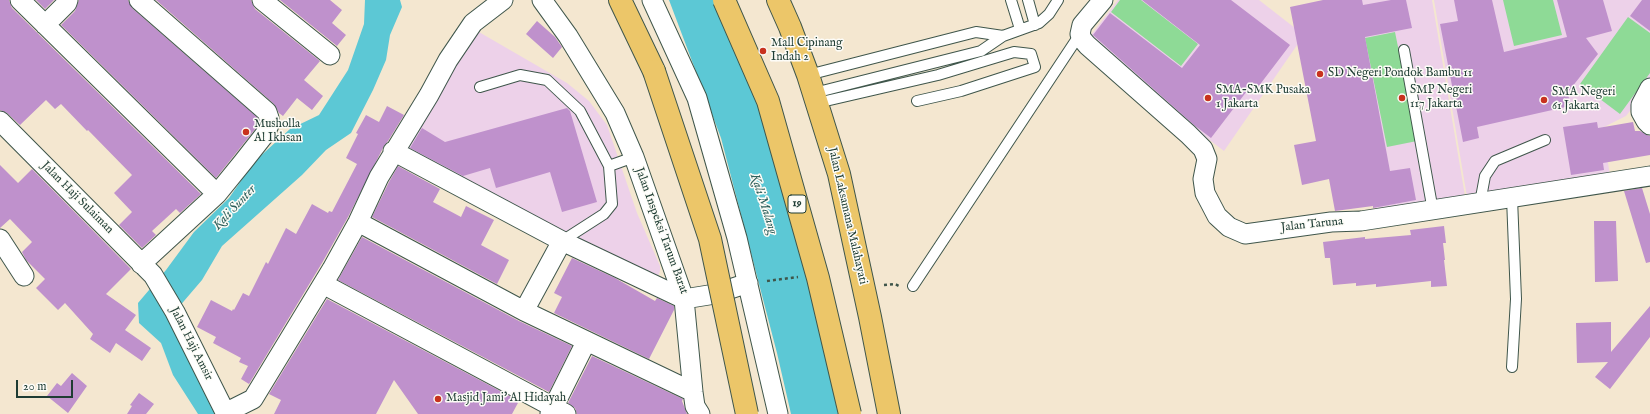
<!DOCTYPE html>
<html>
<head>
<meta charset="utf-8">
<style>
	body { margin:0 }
	#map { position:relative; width:1650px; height:414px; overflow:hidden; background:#f4e7d0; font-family:"IM FELL English",serif }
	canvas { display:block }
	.scale { position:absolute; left:16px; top:380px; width:57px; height:18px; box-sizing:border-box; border:2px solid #1f3d34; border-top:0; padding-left:5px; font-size:12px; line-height:14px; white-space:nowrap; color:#1f3d34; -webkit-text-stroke:3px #fdfcf7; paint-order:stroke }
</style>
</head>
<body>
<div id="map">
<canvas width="1650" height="414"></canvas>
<div class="scale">20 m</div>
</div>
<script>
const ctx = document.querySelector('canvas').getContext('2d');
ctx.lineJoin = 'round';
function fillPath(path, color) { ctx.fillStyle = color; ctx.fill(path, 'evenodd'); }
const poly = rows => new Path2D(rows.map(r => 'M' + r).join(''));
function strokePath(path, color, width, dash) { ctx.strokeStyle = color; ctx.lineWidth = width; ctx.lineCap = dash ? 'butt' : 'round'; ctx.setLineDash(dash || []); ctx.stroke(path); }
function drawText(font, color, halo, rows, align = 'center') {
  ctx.font = font + ' "IM FELL English",serif'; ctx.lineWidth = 3; ctx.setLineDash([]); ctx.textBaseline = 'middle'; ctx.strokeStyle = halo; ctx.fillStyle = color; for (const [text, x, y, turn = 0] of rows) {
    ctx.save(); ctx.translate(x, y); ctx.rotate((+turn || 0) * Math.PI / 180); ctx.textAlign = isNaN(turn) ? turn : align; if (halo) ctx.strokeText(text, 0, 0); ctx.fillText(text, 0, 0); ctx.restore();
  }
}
const built = poly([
	[1118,0,1259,0,1304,35,1224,151,1084,44],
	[1337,0,1432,0,1465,196,1376,212],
	[1434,0,1650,0,1650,85,1626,116,1602,128,1610,175,1467,197],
	[472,28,567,83,589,101,607,125,637,213,660,266,660,271,658,276,655,278,395,151]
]);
const green = poly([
	[1120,0,1141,0,1198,44,1181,66,1111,12],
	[1503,0,1553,0,1562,35,1514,46],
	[1628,17,1650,33,1650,73,1620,114,1580,84],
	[1395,32,1417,141,1387,147,1365,38]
]);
const water = poly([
	[365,0,400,0,402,7,390,35,386,60,373,90,351,133,326,150,302,175,222,246,202,280,172,315,219,414,198,414,173,375,161,343,139,323,138,303,166,270,194,232,229,198,254,162,290,129,319,115,348,70,364,24],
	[669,0,717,0,766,122,814,305,838,414,791,414,777,353,721,138]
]);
const building = poly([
	[0,0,9,0,12,8,201,194,180,213,176,209,152,231,156,235,142,248,119,225,132,212,114,193,132,175,88,130,87,131,61,104,55,109,46,100,20,125,7,113,0,110],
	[36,0,54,0,45,9],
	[79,0,128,0,132,8,258,118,258,123,256,128,216,178,61,25,75,11],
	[156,0,251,0,255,9,320,61,304,80,323,96,312,110,297,98,283,116,279,113,274,104],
	[280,0,330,0,342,10,332,23,346,35,337,46],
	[1142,0,1231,0,1290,45,1255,91,1250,87,1211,138,1194,125,1093,35,1110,13,1182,68,1200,45],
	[1323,0,1362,0,1363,5,1391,0,1406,0,1412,28,1365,37,1390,171,1410,168,1416,200,1373,208,1373,206,1335,211,1329,179,1302,185,1294,145,1316,141,1290,7],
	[1454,0,1492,0,1504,52,1567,37,1557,0,1603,0,1612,31,1586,38,1598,54,1568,92,1570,106,1477,127,1479,138,1463,142,1440,24,1458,21],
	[1642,0,1650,0,1650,31,1630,16],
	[537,21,555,37,562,47,553,58,526,34],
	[387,106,404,115,388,141,384,146,348,217,322,263,249,384,241,379,248,366,239,362,241,358,213,343,216,337,197,327,211,300,232,311,233,309,234,310,243,293,249,296,266,262,268,264,286,228,296,234,312,204,328,213,329,211,332,212,357,164,346,158,358,134,356,133,366,115,379,122],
	[567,108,570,111,597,202,562,212,550,172,496,188,490,168,463,176,410,148,422,128,445,142],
	[1597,122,1598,128,1633,122,1635,131,1640,131,1647,135,1650,136,1650,155,1603,163,1604,170,1571,175,1563,127],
	[0,165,18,183,32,169,131,269,106,294,136,315,125,330,151,348,142,361,116,343,110,353,90,339,93,334,65,303,58,310,36,288,45,279,26,260,22,252,32,242,10,219,0,228],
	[398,166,440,189,433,202,461,217,466,206,494,220,481,245,509,260,497,284,372,217,389,182],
	[1642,188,1650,214,1650,262,1646,263,1624,191],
	[1594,221,1616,221,1618,281,1595,282],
	[1444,226,1446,243,1443,243,1445,260,1444,260,1447,286,1431,287,1431,281,1376,287,1376,284,1356,286,1356,283,1333,285,1330,258,1325,258,1323,242,1365,237,1365,239,1411,235,1410,230],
	[362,237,519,321,572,346,549,392,338,280],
	[572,258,615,278,655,301,657,298,674,306,674,310,649,359,554,313,562,297,554,293],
	[327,299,519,401,512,414,418,414,394,380,376,414,274,414,281,400,269,394],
	[1650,306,1650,337,1610,389,1595,377,1608,362,1577,363,1576,323,1611,322,1611,352],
	[592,356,683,399,682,401,687,414,577,414,575,408,568,403],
	[72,373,87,386,68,413,47,396,57,383,61,386],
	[139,393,154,404,146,414,127,414,132,406,130,405]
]);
const path = poly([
	[767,281,798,277],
	[884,285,895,284,899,286]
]);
const service = poly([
	[1011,0,1020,29],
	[1028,0,1035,25],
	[1404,50,1433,211],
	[808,75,976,32,1003,36],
	[480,87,520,75,547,80,580,111,609,166],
	[814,93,981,51,1003,36,1039,23,1049,14,1058,0],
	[817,103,938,75,1014,52,1031,54,1035,67,961,91,917,101],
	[1480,203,1485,176,1495,161,1545,140],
	[562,241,604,214,612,204,609,166,634,157],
	[913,286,1080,34],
	[1512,367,1516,299,1512,198]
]);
const minor = poly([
	[20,0,217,194],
	[139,0,267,112,269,118,269,125,265,134,243,162,217,194,141,264],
	[262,0,330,55],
	[542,0,568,36,615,113,634,157,684,299,693,392,695,406,700,414],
	[652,0,697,98,737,238,778,414],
	[1103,0,1082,25,1080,34,1082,39,1087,45,1188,134,1203,149,1207,159,1203,179,1205,193,1217,216,1229,227,1245,234,1331,222,1361,221,1650,176],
	[45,25,67,3,68,0],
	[1650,88,1641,105,1641,112,1646,121,1650,125],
	[0,121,153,275,175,312,226,414],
	[393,151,562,241,684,299],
	[358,222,524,311,693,392],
	[0,239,24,276],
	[323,284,566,414],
	[684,299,715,294,748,283],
	[524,311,562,241],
	[225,413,253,399,332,269,358,222,379,177,429,95,448,60,473,23,503,0],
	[550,414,586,342]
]);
const primary = poly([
	[778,0,790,27,808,75,839,174,870,317,889,414]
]);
const motorway = poly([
	[620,0,654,71]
]);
const motorwayBridge = poly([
	[724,0,768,101,818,278,850,414],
	[654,71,710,239,747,414]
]);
const markers = [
	[763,51,4,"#c8321e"],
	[1320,74,4,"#c8321e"],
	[1208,98,4,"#c8321e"],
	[1402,98,4,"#c8321e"],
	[1544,100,4,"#c8321e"],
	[246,132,4,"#c8321e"],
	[438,399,4,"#c8321e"]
];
const shields = [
	[797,204,18]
];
const shieldNames = [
	["19",797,204]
];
const poiNames = [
	["Mall Cipinang",771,44],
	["Indah 2",771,58],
	["SD Negeri Pondok Bambu 11",1328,74],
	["SMA-SMK Pusaka",1216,91],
	["1 Jakarta",1216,105],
	["SMP Negeri",1410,91],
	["117 Jakarta",1410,105],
	["SMA Negeri",1552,93],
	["61 Jakarta",1552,107],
	["Musholla",254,125],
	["Al Ikhsan",254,139],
	["Masjid Jami' Al Hidayah",446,399]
];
const streetNames = [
	["Jalan Haji Sulaiman",77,198,45],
	["Jalan Laksamana Malahayati",847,216,77],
	["Jalan Taruna",1312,225,-6],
	["Jalan Inspeksi Tarum Barat",661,231,70],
	["Jalan Haji Amsir",191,344,63]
];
const waterNames = [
	["Kali Malang",763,204,72],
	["Kali Sunter",235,208,-47]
];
fillPath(built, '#edd1e9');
fillPath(green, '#8eda96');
fillPath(water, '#5cc8d5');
fillPath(building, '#bf91cc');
strokePath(service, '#3f564b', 12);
strokePath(minor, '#3f564b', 21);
strokePath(primary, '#3f564b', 24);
strokePath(motorway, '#3f564b', 24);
strokePath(path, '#3f564b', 2.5, [3, 3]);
strokePath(service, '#fff', 10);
strokePath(minor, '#fff', 19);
strokePath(primary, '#ecc669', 22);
strokePath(motorway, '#ecc669', 22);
strokePath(motorwayBridge, '#3f564b', 24, []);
strokePath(motorwayBridge, '#ecc669', 22);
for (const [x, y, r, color] of markers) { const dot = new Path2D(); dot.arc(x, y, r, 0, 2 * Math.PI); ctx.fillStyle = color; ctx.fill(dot); strokePath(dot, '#fdfcf7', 1.5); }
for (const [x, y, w] of shields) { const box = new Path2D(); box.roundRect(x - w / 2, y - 9, w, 18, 3); ctx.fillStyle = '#fdfcf7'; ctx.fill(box); strokePath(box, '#1f3d34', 1); }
drawText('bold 11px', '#1f3d34', null, shieldNames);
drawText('12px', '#1f3d34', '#fdfcf7', poiNames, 'left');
drawText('12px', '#1f3d34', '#fdfcf7', streetNames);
drawText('italic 13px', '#2e605c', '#fdfcf7', waterNames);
</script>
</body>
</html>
